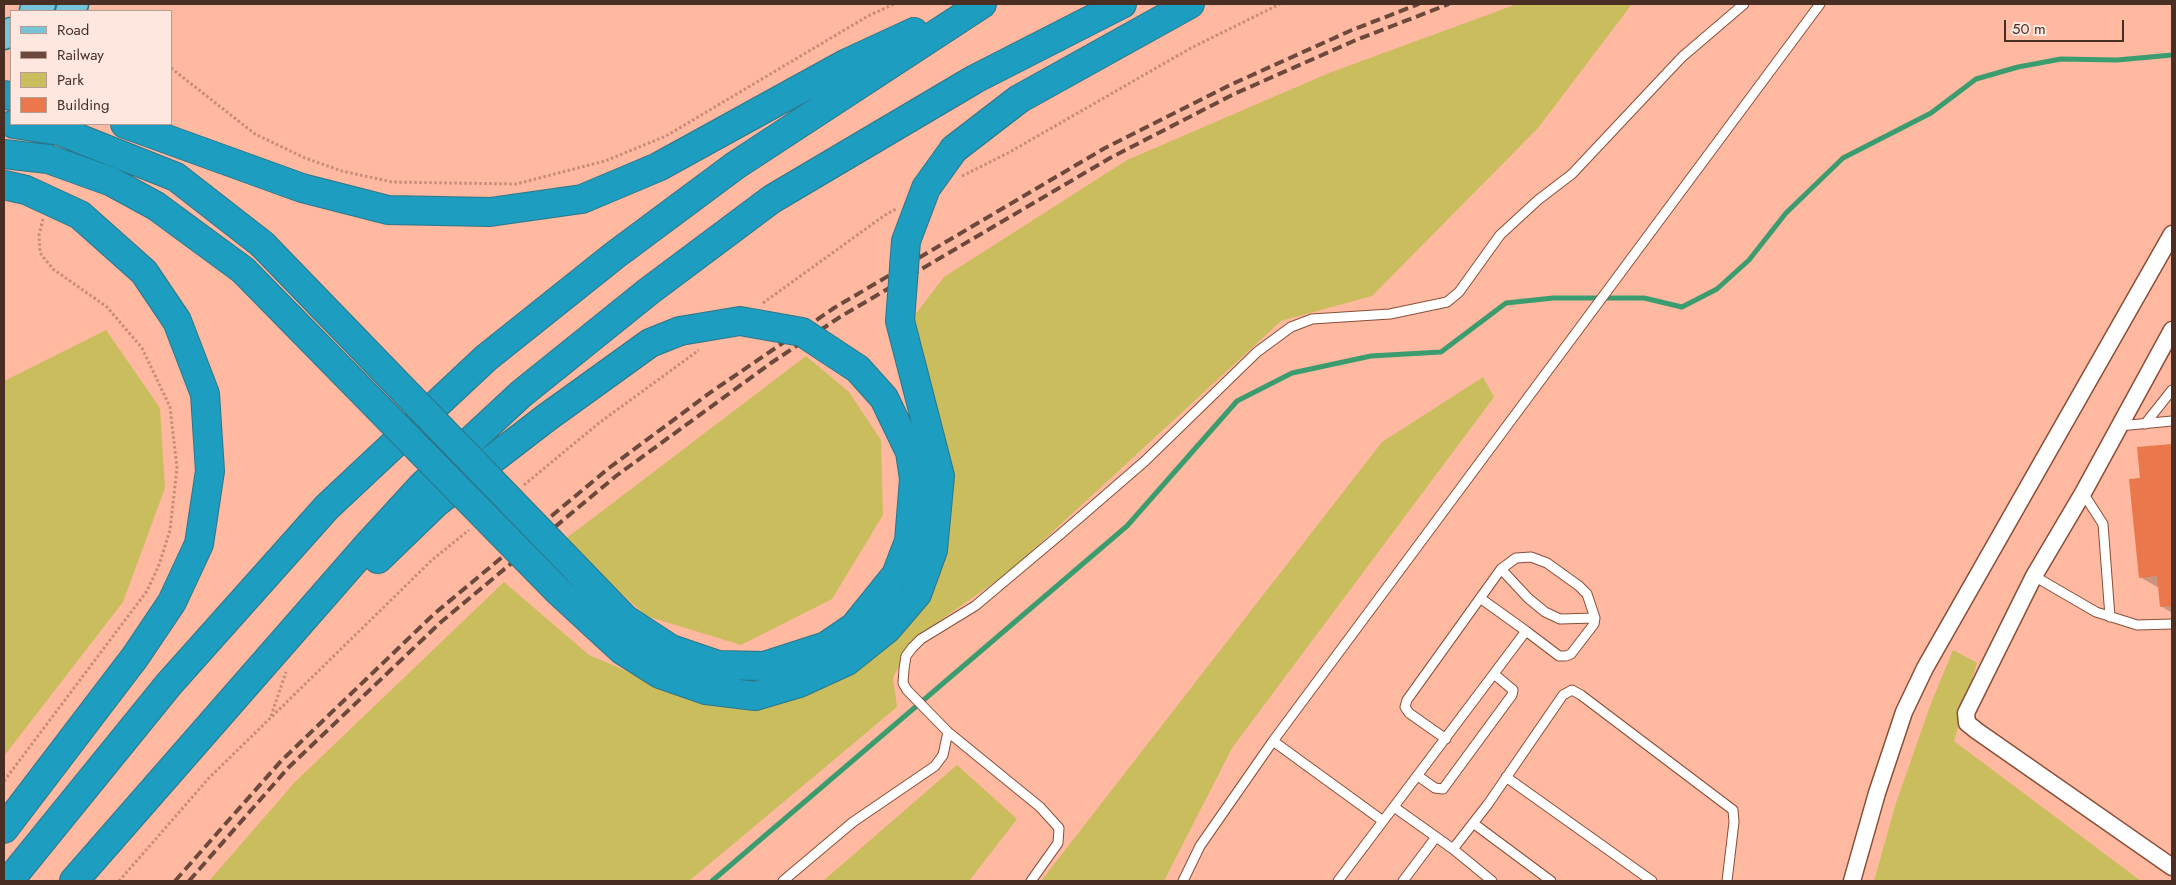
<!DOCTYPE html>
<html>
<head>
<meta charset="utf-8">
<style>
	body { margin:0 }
	#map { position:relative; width:2176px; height:885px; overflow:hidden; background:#feb9a0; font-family:Jost,sans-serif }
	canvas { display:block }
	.frame { position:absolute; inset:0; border:5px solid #492e24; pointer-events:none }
	.legend { position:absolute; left:10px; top:10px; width:162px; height:115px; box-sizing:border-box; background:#fde7df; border:1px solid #b59d94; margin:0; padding:6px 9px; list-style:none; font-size:15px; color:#492e24 }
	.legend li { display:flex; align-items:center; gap:10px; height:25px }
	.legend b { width:25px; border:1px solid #b59d94 }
	.scale { position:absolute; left:2004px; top:20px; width:120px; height:22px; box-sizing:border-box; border:2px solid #492e24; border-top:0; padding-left:6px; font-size:15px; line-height:18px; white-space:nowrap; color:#492e24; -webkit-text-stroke:4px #fde7df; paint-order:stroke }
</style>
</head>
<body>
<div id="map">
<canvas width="2176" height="885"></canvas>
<div class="frame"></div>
<ul class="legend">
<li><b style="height:6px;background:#77c4d9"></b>Road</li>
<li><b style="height:6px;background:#6c493c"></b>Railway</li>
<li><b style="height:14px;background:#cabd5e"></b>Park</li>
<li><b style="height:14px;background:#ea784c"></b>Building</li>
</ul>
<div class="scale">50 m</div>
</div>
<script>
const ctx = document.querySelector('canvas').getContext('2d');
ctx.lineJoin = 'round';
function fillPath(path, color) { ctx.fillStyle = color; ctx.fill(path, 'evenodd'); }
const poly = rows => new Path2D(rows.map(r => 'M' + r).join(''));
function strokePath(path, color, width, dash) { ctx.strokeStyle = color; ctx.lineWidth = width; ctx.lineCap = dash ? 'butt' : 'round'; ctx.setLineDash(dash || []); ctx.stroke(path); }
const green = poly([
	[1517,4,1632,4,1538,128,1372,296,1281,321,1009,572,911,641,893,678,897,707,689,881,209,881,295,782,504,582,589,655,680,694,768,708,853,672,939,559,911,320,944,277,1127,160,1329,73],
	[106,330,160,408,165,488,123,602,4,756,4,381],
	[806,356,849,392,881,440,883,515,832,599,741,645,646,616,564,540],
	[1483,377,1494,397,1232,748,1164,881,1041,881,1382,442],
	[1953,650,1977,663,1954,741,2141,881,1874,881,1896,803,1930,706],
	[957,765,1017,819,969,881,823,881]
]);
const shadow = poly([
	[2172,445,2172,613,2161,606,2159,588,2140,577,2142,479,2139,448]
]);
const stream = poly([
	[712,881,1127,526,1237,401,1292,373,1371,356,1441,352,1506,303,1553,298,1644,298,1682,307,1717,289,1749,260,1786,213,1843,158,1931,113,1976,79,2018,67,2061,59,2117,60,2172,55]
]);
const building = poly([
	[2172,444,2172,606,2160,607,2157,576,2139,578,2129,479,2140,478,2137,447]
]);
const path = poly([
	[171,68,255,134,305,158,342,171,392,182,516,184,605,161,666,136,868,16,894,4],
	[962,176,1008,153,1191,48,1280,4],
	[763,303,885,215,896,209],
	[524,485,599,423,699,350],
	[271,716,286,672],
	[4,781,147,591,159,565,170,530,177,468,170,407,142,348,107,307,53,269,40,253,39,235,43,219],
	[119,881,209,778,432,560,469,530]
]);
const lane = poly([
	[2145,424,2172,390],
	[2119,426,2172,421],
	[2083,493,2103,524,2110,617],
	[1501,569,1528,598,1545,612,1560,619,1595,618],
	[2034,576,2096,612,2137,625,2172,624],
	[1446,739,1409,713,1405,707,1407,700,1501,569,1516,558,1531,557,1547,563,1579,586,1587,594,1595,618,1594,624,1571,654,1566,656,1559,656,1526,631],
	[1273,741,1383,821],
	[1418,776,1435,788,1443,789,1512,695,1513,690,1494,674],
	[1506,777,1652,881],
	[1394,807,1453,849,1488,804,1563,695,1572,690,1581,695,1733,810,1734,822,1727,881],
	[1473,823,1551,881],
	[1453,849,1492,881],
	[783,881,853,822,935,766,943,755,948,732],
	[1031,881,1058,843,1059,828,1040,807,948,732,907,690,903,683,904,669,906,656,912,648,921,639,975,606,1063,532,1145,461,1257,352,1291,327,1312,319,1390,314,1447,302,1459,292,1500,235,1538,200,1572,174,1682,57,1744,4],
	[1183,881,1200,846,1273,741,1820,4],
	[1338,881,1526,631,1480,598],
	[1403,881,1436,837]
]);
const street = poly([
	[2172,330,2083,493,2034,576,1966,713,1967,723,1977,731,2172,867],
	[1852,881,1877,793,1904,712,1925,668,2172,234]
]);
const primary = poly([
	[33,11,42,4],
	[69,11,75,4],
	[4,36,11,31]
]);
const highway = poly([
	[4,95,11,96],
	[14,124,60,131,176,177,262,244],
	[125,124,302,188,388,210,490,212,582,199,658,167,847,63,914,32],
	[954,149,1019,99,1190,4],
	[4,154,48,159,112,182,156,206,243,270],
	[4,185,26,190,80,215,144,272,177,321,205,394,210,471,199,544,172,602,135,657,4,829],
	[378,559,437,502,546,418,650,343,680,331],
	[9,881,169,684,327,507,486,358,615,255,736,165,982,4],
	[74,881,368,545,423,485,521,394,649,291,772,199,975,79,1122,4]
]);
const rail = poly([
	[175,881,281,761,434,614,609,468,711,392,834,308,1105,148,1230,85,1352,30,1419,4],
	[189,881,288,768,441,622,616,476,771,363,840,317,1110,158,1234,94,1356,40,1449,4]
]);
const highwayBridge = poly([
	[262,244,625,619,671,649,718,665,764,666,826,646,854,627,896,575,909,541,914,479,910,452,884,398,858,369,802,332,740,321,680,331],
	[243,270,558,591,622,650,660,674,706,690,755,696,799,683,847,661,887,629,917,594,933,550,940,476,900,321,906,241,926,188,954,149]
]);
fillPath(green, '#cabd5e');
fillPath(shadow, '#0003');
strokePath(stream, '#3b9d6f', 5);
fillPath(building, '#ea784c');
strokePath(lane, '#894e38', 11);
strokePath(street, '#894e38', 19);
strokePath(primary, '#2c7689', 29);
strokePath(highway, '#2c7689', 30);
strokePath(path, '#c58d79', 3, [2.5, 2.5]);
strokePath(lane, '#fff', 9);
strokePath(street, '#fff', 16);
strokePath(primary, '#77c4d9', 26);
strokePath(highway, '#1d9dbf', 28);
strokePath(rail, '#6c493c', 4, [10, 5]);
strokePath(highwayBridge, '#2c7689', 30, []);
strokePath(highwayBridge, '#1d9dbf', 28);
</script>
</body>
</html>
